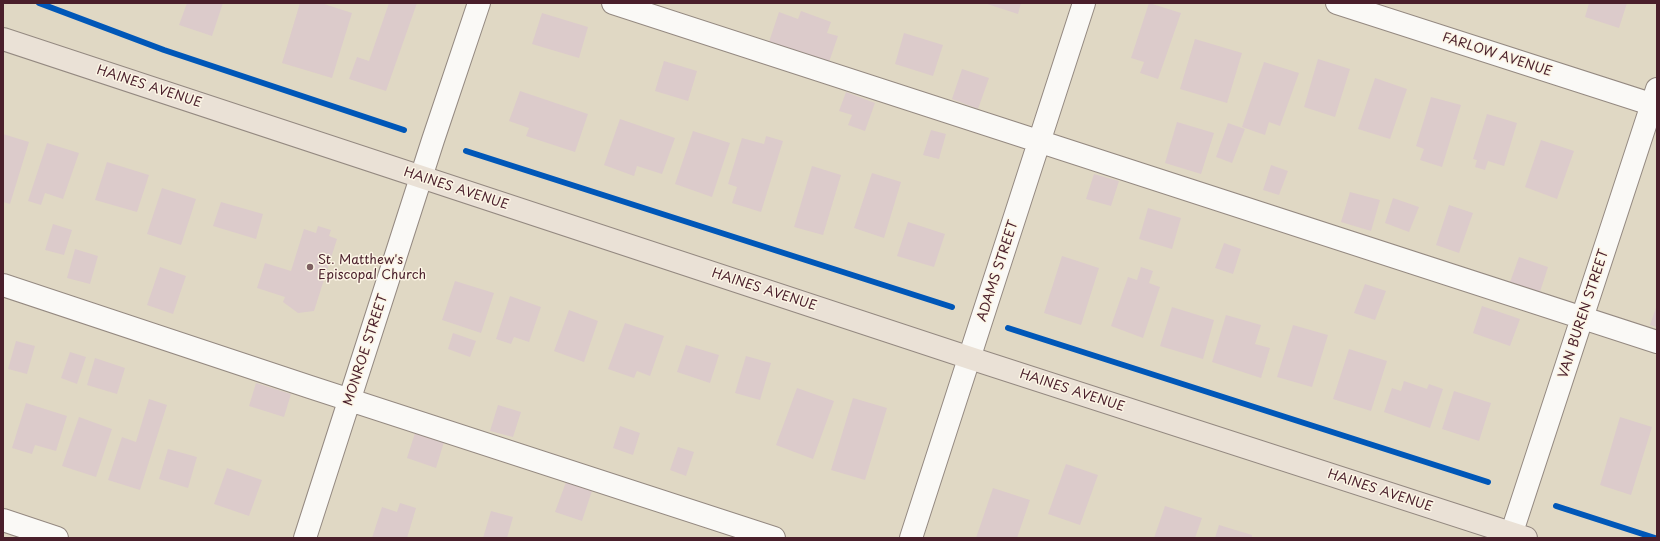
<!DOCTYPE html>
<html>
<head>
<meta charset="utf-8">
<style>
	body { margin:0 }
	#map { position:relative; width:1660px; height:541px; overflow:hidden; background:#e0d8c4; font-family:"Playpen Sans",sans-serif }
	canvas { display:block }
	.frame { position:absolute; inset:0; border:4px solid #4a1f2b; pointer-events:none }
</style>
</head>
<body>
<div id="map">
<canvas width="1660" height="541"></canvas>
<div class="frame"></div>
</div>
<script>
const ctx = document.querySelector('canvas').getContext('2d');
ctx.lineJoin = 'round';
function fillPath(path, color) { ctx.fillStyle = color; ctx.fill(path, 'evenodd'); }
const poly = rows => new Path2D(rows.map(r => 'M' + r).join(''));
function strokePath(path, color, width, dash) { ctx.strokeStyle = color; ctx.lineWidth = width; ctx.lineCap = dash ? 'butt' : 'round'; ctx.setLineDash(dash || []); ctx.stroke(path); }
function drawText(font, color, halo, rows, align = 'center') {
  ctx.font = font + ' "Playpen Sans",sans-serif'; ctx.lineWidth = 3; ctx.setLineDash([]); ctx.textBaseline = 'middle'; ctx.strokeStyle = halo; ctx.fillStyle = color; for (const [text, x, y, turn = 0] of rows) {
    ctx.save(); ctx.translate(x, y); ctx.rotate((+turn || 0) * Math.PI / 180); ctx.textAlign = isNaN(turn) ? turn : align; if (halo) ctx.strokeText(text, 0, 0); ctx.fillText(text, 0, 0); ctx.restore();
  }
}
const building = poly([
	[187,3,223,3,212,36,179,25],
	[300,3,321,3,352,13,332,78,282,63],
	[389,3,417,3,386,91,349,79,357,57,369,61],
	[984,3,1021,3,1018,14],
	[1149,3,1181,13,1158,79,1140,73,1144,62,1131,58],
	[1589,3,1627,3,1619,28,1585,17],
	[801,11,831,22,827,33,838,36,828,65,768,45,779,12,798,19],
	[542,13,588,27,579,58,532,44],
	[904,33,943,45,933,76,895,64],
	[1195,39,1242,53,1227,103,1180,89],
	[1318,59,1350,69,1335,117,1304,107],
	[664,61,697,71,688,101,655,91],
	[1264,62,1299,73,1280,126,1269,122,1265,135,1242,127],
	[962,69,989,78,978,109,952,99],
	[1375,78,1407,89,1390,139,1358,129],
	[520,91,588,114,575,152,526,136,529,128,509,121],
	[846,92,875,103,865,131,848,125,852,115,839,111],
	[1431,97,1461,105,1442,167,1420,160,1424,149,1416,146],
	[1487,114,1517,123,1504,166,1488,161,1485,170,1475,167,1477,160,1473,159],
	[620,119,675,138,662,174,637,166,634,176,604,165],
	[1177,122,1214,133,1201,174,1165,163],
	[1228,123,1245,129,1232,163,1216,157],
	[931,130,946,134,939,159,923,155],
	[693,131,730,143,712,197,675,184],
	[3,134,29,142,10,204,3,202],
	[766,136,783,141,761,212,732,203,737,187,728,184,742,138,764,144],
	[1541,140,1574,151,1557,199,1525,187],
	[47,143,79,153,63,199,45,193,41,205,28,201],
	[107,162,149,175,137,212,95,200],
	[1271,165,1288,171,1279,195,1263,190],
	[812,166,841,175,823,235,794,227],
	[872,173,901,182,884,238,854,228],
	[1094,174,1119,181,1111,206,1086,199],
	[162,188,196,199,181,245,147,234],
	[1350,192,1380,200,1371,231,1341,222],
	[1393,198,1419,207,1409,232,1385,223],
	[221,202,263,214,256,239,213,226],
	[1449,205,1473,213,1459,253,1436,245],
	[1148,208,1181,218,1172,249,1139,239],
	[908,222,945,234,934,267,897,256],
	[53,224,72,230,64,255,45,250],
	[318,226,331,230,329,236,337,239,314,311,298,313,283,302,285,297,257,288,265,263,291,271,304,229,316,233],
	[1224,243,1241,249,1233,274,1215,268],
	[75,249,98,256,90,284,67,278],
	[1062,256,1099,268,1081,325,1044,313],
	[1519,257,1548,267,1539,295,1509,285],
	[160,267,186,276,173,314,147,305],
	[1141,267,1153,271,1149,283,1160,287,1143,338,1111,326,1128,277,1137,280],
	[455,281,494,293,481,333,442,320],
	[1365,284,1386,291,1375,320,1354,313],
	[510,296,541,307,529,342,514,337,511,344,496,339],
	[1657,305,1657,327,1650,325],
	[1482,306,1520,319,1510,346,1473,333],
	[1172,307,1214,320,1203,359,1160,346],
	[569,310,598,321,584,362,554,351],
	[1226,315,1261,325,1255,344,1270,348,1261,378,1212,362],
	[625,323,664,336,650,376,637,371,634,378,608,369],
	[1293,325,1328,335,1312,387,1277,377],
	[453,333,476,341,470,357,448,349],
	[16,341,35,346,27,374,8,369],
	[686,345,719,355,710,383,677,372],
	[1349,349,1387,361,1371,411,1333,399],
	[70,352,86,357,77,384,61,378],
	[746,356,771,363,760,400,735,393],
	[95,358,125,368,117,394,87,385],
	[1404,381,1427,389,1429,384,1443,389,1430,428,1384,412,1392,388,1401,391],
	[256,383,291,394,284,417,249,406],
	[797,388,834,401,813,459,776,445],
	[1454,391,1491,403,1479,441,1442,429],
	[853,398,887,408,865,480,831,470],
	[149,399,167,405,140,490,108,480,122,437,136,442],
	[26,403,67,416,56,451,35,445,32,454,12,448],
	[498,405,521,412,513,437,490,431],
	[79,417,112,429,96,477,62,466],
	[1620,417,1652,427,1631,495,1600,485],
	[620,426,640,433,633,455,613,448],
	[415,433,444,442,436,468,407,458],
	[678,447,694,452,686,476,670,470],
	[168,449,197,457,188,488,159,479],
	[1066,464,1098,475,1080,525,1048,514],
	[227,468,262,480,249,516,214,504],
	[566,482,592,491,582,521,555,512],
	[993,488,1030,500,1017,538,976,538],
	[400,503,416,508,407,538,372,538,382,507,397,512],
	[1165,506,1202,518,1195,538,1154,538],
	[491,511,513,517,507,538,483,538],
	[1219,525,1252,535,1252,538,1215,538]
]);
const minor = poly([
	[613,3,1657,342],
	[1337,3,1657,106],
	[3,285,310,387,774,538],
	[3,520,57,538],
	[305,538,433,140,479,3],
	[911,538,1084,3],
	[1510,538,1657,89]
]);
const major = poly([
	[3,39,970,358,1526,538]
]);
const cycleway = poly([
	[39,3,164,50,404,130],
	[466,151,952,307],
	[1008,328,1488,482],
	[1556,506,1655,538]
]);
const markers = [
	[310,267,4,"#7e6061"]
];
const streetNames = [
	["FARLOW AVENUE",1497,55,18],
	["HAINES AVENUE",149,87,18],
	["HAINES AVENUE",456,189,18],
	["ADAMS STREET",998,271,-72],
	["HAINES AVENUE",764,290,18],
	["VAN BUREN STREET",1584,314,-72],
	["MONROE STREET",366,350,-72],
	["HAINES AVENUE",1072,391,18],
	["HAINES AVENUE",1380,491,18]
];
const poiNames = [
	["St. Matthew's",318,260],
	["Episcopal Church",318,275]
];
fillPath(building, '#dccbcb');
strokePath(minor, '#948981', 24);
strokePath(major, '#948981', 24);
strokePath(minor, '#faf9f6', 22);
strokePath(major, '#eae1d6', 22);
strokePath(cycleway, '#0057b8', 6);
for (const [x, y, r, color] of markers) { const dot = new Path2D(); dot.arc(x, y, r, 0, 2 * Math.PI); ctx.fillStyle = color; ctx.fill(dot); strokePath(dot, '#fcf5e5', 1.5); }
drawText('13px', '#4a1f2b', '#fcf5e5', streetNames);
drawText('13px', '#4a1f2b', '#fcf5e5', poiNames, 'left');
</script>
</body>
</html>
